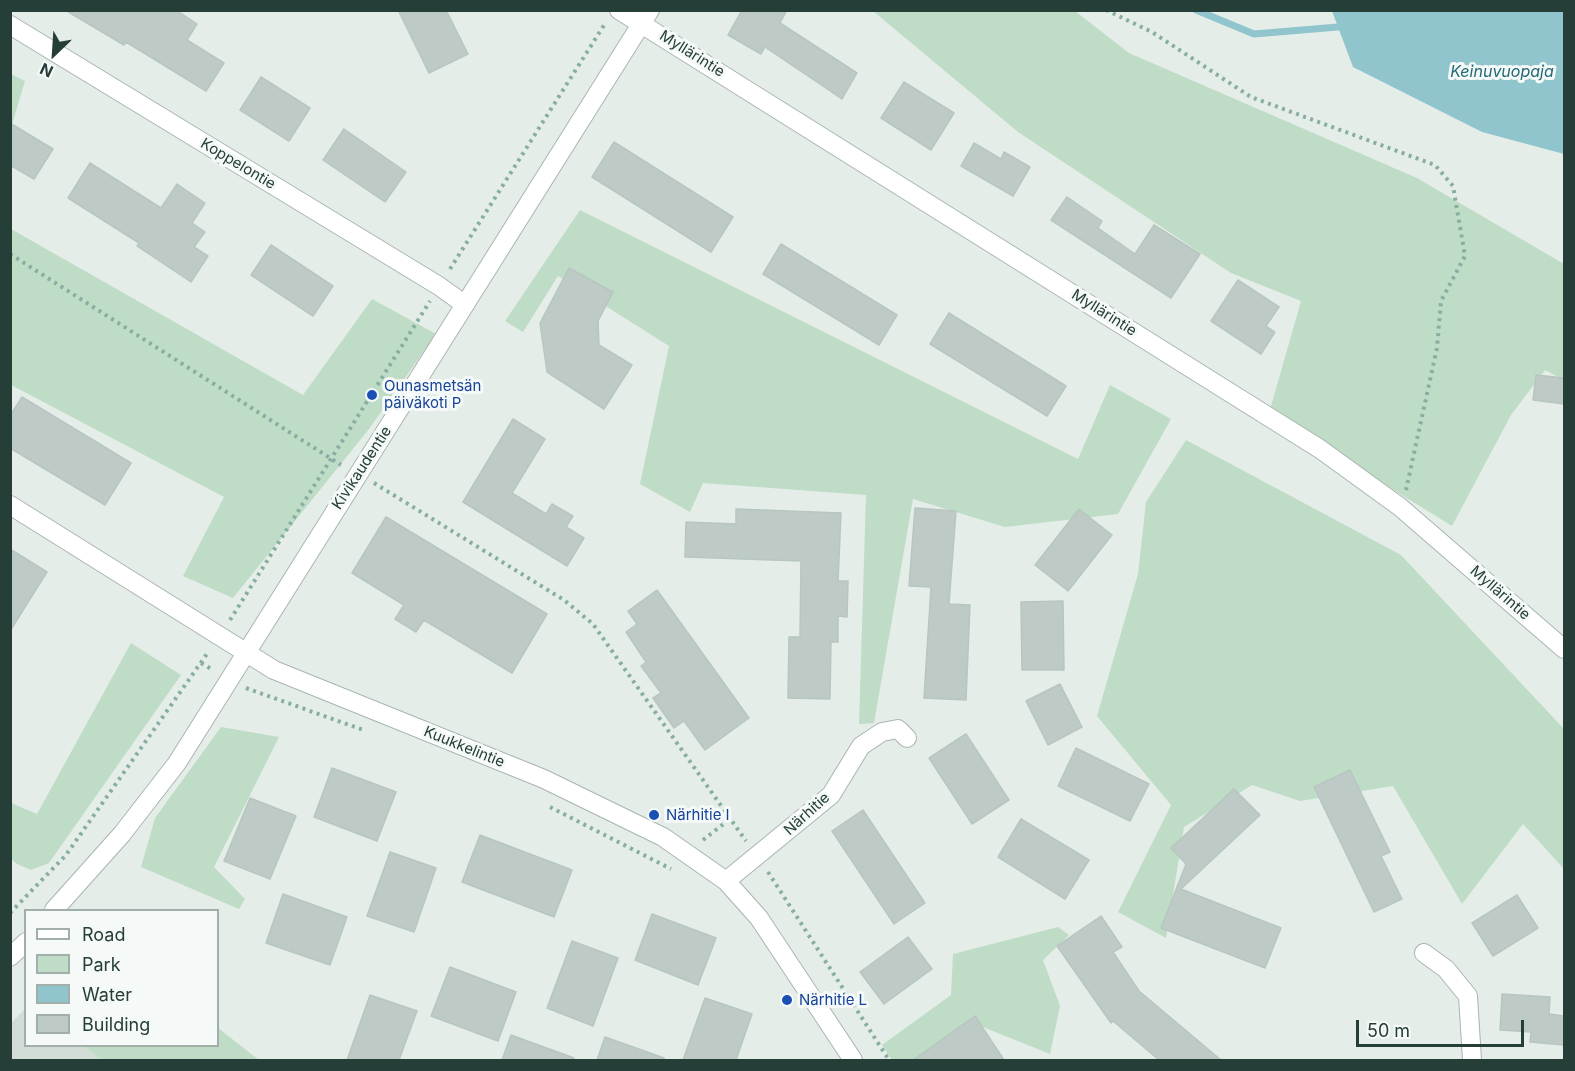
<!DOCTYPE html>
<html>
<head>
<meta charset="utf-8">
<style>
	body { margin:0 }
	#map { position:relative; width:1575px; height:1071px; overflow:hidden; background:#e5ede9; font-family:Inter,sans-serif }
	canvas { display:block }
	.frame { position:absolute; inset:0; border:12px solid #253e37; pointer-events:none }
	.legend { position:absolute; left:24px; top:909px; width:195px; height:138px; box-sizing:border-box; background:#f5f9f7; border:2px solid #a2aeaa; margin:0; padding:8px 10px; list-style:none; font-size:18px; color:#253e37 }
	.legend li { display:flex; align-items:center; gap:12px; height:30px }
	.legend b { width:30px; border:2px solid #a2aeaa }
	.north { position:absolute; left:24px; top:24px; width:60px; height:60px; -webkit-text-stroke:4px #f5f9f7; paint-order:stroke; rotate:205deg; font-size:16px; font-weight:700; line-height:24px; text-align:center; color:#253e37 }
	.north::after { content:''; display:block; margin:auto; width:21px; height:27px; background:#253e37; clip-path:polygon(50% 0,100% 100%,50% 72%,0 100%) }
	.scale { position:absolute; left:1356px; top:1020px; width:168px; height:27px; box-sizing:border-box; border:3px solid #253e37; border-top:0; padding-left:8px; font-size:18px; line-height:21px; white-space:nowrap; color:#253e37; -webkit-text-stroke:4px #f5f9f7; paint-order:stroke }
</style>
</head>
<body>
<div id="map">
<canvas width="1575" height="1071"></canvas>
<div class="frame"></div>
<ul class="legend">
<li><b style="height:8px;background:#fff"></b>Road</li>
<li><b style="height:16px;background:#bfdcc7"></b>Park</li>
<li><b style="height:16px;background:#91c5ce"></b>Water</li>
<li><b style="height:16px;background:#bdcac5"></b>Building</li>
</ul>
<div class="north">N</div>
<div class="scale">50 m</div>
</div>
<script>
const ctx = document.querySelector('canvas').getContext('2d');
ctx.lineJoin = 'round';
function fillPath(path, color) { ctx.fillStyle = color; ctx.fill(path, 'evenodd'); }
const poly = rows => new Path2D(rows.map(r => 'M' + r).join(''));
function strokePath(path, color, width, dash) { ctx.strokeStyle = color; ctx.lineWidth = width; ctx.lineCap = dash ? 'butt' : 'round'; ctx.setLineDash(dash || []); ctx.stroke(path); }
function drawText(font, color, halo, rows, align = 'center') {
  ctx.font = font + ' Inter,sans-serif'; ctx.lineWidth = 6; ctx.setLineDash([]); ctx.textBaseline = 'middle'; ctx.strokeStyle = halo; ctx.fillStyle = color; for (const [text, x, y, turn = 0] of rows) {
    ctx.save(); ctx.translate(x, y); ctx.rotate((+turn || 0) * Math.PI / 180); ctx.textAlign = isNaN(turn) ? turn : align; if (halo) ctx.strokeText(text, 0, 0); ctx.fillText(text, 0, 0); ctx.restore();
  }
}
const built = poly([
	[25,1009,26,1046,83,1046,102,1060,11,1060,11,1023]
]);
const green = poly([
	[873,11,1075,11,1129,53,1417,178,1564,264,1564,380,1545,370,1511,415,1452,526,1269,413,1301,301,1231,273,1018,132],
	[11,74,25,81,11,128],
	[580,210,1078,459,1110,385,1171,419,1118,514,1005,527,913,499,874,723,859,724,866,495,703,483,690,512,640,484,669,346,558,276,523,332,505,321],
	[11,229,303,395,372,299,436,334,369,429,233,598,183,576,224,497,11,385],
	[1186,440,1401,555,1564,729,1564,869,1523,824,1462,904,1393,786,1300,801,1252,785,1184,827,1166,938,1118,912,1171,805,1097,716,1138,574,1146,502],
	[131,643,181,675,49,863,31,870,17,864,11,859,11,803,37,814],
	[221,727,279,737,214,867,245,899,239,909,141,867,155,818],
	[1058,927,1069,935,1043,960,1060,1006,1050,1054,983,1027,937,1060,892,1060,882,1045,951,995,953,954],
	[218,1028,259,1060,102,1060,83,1046,218,1046]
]);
const water = poly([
	[1332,11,1564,11,1564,154,1482,132,1353,67]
]);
const stream = poly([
	[1196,10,1254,34,1338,27]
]);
const building = poly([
	[65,10,176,10,197,24,187,40,224,63,206,91,126,42,124,45,65,10],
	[398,10,446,10,468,54,429,73,398,10],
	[742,10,787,10,780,23,857,73,842,99,765,47,761,54,728,35,742,10],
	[261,77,310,108,289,141,240,110,261,77],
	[904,82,954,113,931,150,881,118,904,82],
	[10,123,53,149,34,179,10,165,10,123],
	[344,129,406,172,385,202,323,160,344,129],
	[614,142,733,217,711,252,592,177,614,142],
	[974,143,1001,159,1004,152,1030,167,1013,196,961,166,974,143],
	[90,163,161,208,177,184,205,203,192,223,205,232,194,247,208,256,191,282,137,246,139,243,68,198,90,163],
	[1067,197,1102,221,1098,228,1135,254,1154,225,1200,254,1171,298,1051,220,1067,197],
	[781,244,897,315,879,345,763,274,781,244],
	[271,245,333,286,313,316,251,275,271,245],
	[569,268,613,292,598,321,599,345,632,365,604,409,547,372,540,323,569,268],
	[1238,280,1279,307,1266,326,1275,332,1261,354,1211,321,1238,280],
	[949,313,1066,386,1047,416,930,344,949,313],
	[1536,375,1564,378,1564,404,1533,400,1536,375],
	[22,397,131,463,105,505,10,448,10,416,22,397],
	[513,419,545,439,512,493,546,514,552,504,573,516,566,527,584,538,567,566,463,502,513,419],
	[915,508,956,511,949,604,970,605,966,700,924,698,931,587,909,586,915,508],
	[736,509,841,513,838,581,848,581,847,617,838,616,838,642,831,642,830,699,788,698,789,637,800,637,801,561,685,557,686,522,736,524,736,509],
	[1079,509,1112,535,1068,591,1035,565,1079,509],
	[386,517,547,614,512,673,424,620,416,632,395,619,404,605,352,573,386,517],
	[10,549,47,572,10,631,10,549],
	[657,590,749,718,705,750,684,721,674,728,653,698,661,693,641,666,646,662,626,632,637,624,628,611,657,590],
	[1063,601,1064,670,1022,670,1021,602,1063,601],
	[1060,684,1082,727,1048,745,1026,701,1060,684],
	[966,734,1009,800,972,824,929,758,966,734],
	[1076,748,1149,784,1130,821,1058,786,1076,748],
	[332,768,396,792,377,841,314,817,332,768],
	[1350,770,1390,852,1381,856,1402,899,1374,912,1314,787,1350,770],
	[1234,789,1260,815,1181,889,1281,928,1265,968,1161,928,1186,864,1171,848,1234,789],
	[250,798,296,816,270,879,224,861,250,798],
	[863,810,925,903,894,924,832,831,863,810],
	[1021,819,1089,860,1065,899,998,857,1021,819],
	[480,835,572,870,554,917,462,882,480,835],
	[390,852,436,868,414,932,367,916,390,852],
	[283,894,347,917,330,965,266,943,283,894],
	[1517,895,1538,928,1493,956,1472,923,1517,895],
	[652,914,716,938,698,985,635,960,652,914],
	[1101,916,1122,947,1113,952,1139,991,1221,1060,1159,1060,1113,1021,1111,1023,1057,946,1101,916],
	[908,937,932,969,884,1004,860,972,908,937],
	[572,941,618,958,593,1026,547,1008,572,941],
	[450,967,516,992,498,1041,431,1016,450,967],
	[1502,994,1550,997,1549,1014,1564,1016,1564,1045,1530,1042,1531,1032,1500,1030,1502,994],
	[370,995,417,1011,399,1060,347,1060,370,995],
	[705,998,752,1014,736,1060,683,1060,705,998],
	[975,1016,1004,1060,913,1060,975,1016],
	[511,1035,574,1058,574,1060,502,1060,511,1035],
	[605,1037,664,1058,664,1060,597,1060,605,1037]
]);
const path = poly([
	[1106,10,1152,32,1251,97,1435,165,1453,186,1465,256,1441,301,1437,348,1406,490],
	[10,254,341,465],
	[450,269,606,22],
	[374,483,564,600,593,624,746,841],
	[230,620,430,301],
	[201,663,213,670],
	[246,688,366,731],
	[550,807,671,869],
	[703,840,730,819],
	[768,872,889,1060],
	[10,913,66,855,209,651]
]);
const street = poly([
	[619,10,1320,449,1400,507,1564,649],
	[10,25,439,286,464,304],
	[10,505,274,670,544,779,663,837,726,881,759,918,853,1060],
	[726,881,831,795,861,746,882,732,898,729,907,738],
	[54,910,122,834,177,763,650,10],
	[1424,953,1446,969,1468,996,1472,1060],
	[10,957,26,942]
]);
const markers = [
	[372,395,6,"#1a4fb4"],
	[654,815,6,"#1a4fb4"],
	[787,1000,6,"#1a4fb4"]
];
const streetNames = [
	["Myllärintie",692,54,32],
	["Koppelontie",238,164,31],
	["Myllärintie",1104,313,32],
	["Kivikaudentie",362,468,-57],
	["Myllärintie",1500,593,41],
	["Kuukkelintie",464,747,22],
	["Närhitie",807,814,-42]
];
const transitNames = [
	["Ounasmetsän",384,386],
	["päiväkoti P",384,403],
	["Närhitie I",666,815],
	["Närhitie L",799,1000]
];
const waterNames = [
	["Keinuvuopaja",1502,72]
];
fillPath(built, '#d3ddd8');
fillPath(green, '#bfdcc7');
fillPath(water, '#91c5ce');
strokePath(stream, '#91c5ce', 7);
fillPath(building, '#bdcac5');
strokePath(building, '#b7c6c0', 1.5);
strokePath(street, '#a8b5b0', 20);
strokePath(path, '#87aea1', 4, [3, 4.5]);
strokePath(street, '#fff', 18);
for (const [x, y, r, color] of markers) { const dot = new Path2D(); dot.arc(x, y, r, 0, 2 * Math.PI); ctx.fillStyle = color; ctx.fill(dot); strokePath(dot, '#f5f9f7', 2); }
drawText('15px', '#253e37', '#f5f9f7', streetNames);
drawText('15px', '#164399', '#f5f9f7', transitNames, 'left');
drawText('italic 16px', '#236976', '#f5f9f7', waterNames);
</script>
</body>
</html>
